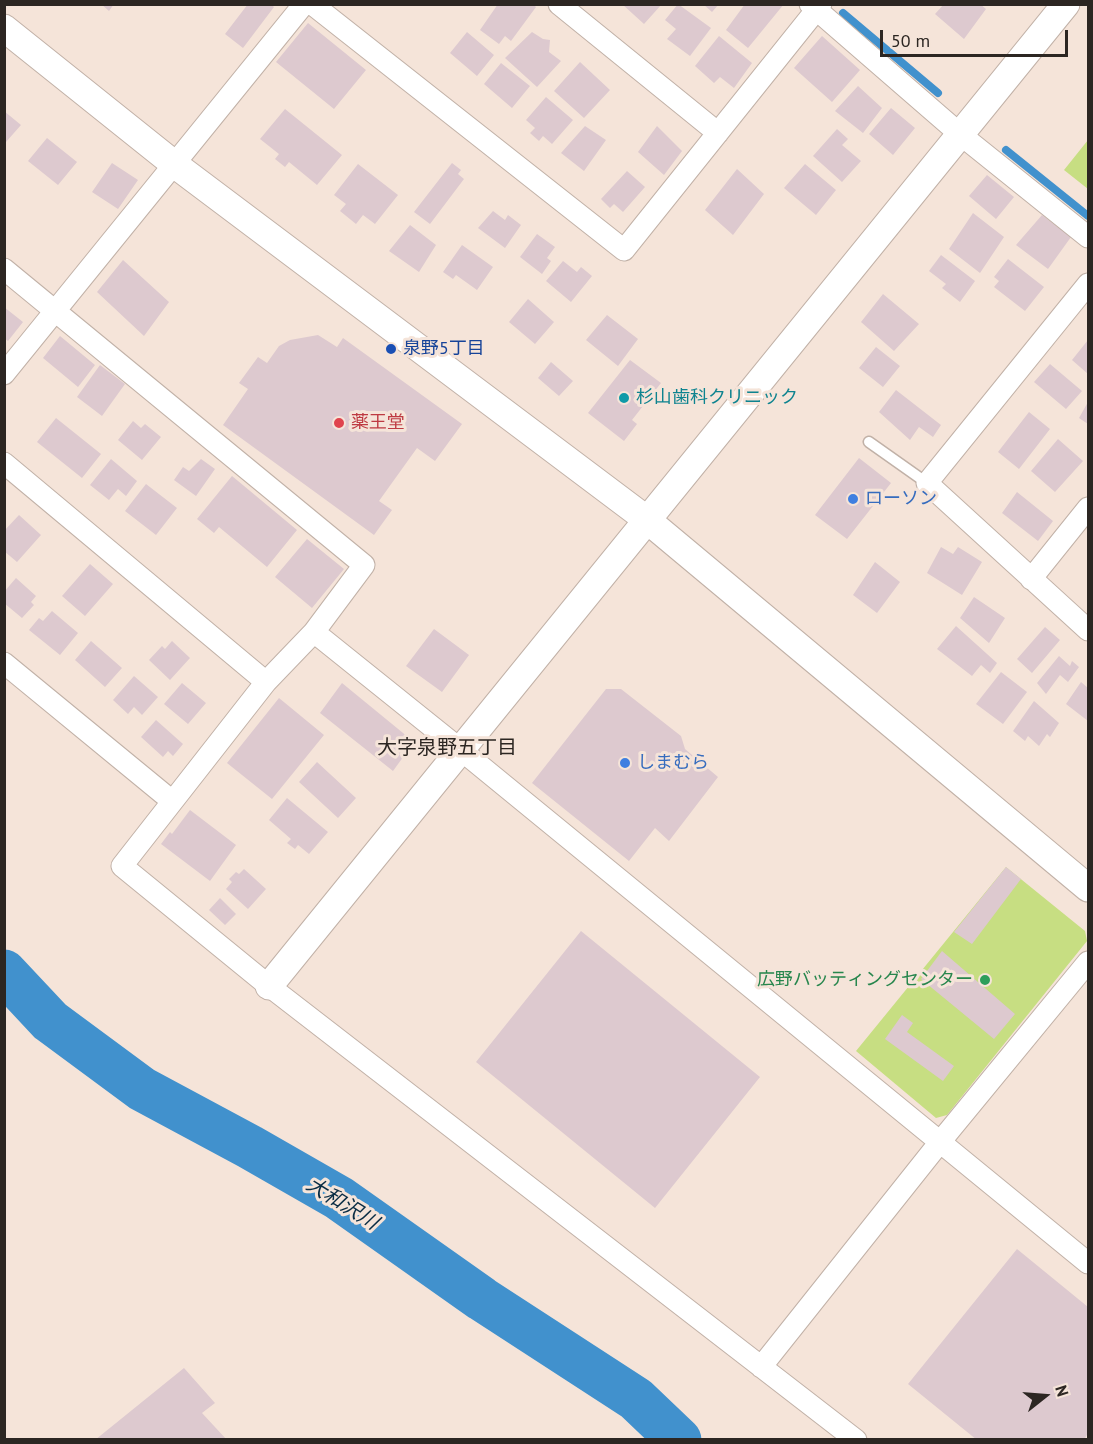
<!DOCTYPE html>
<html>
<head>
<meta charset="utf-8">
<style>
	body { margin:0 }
	#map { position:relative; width:1093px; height:1444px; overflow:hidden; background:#f5e4d9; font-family:"PT Sans",sans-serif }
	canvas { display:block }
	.frame { position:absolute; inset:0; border:6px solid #2c2622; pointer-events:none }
	.north { position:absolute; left:1015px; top:1366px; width:60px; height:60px; -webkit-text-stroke:4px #f5e4d9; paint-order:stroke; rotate:73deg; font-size:16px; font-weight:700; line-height:24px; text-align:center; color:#2c2622 }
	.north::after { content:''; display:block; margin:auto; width:21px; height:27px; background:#2c2622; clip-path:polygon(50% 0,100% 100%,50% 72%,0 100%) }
	.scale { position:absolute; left:880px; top:30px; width:188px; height:27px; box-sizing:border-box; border:3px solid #2c2622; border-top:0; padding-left:8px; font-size:18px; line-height:21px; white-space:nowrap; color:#2c2622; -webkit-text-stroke:4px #f5e4d9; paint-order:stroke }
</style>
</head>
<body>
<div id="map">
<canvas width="1093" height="1444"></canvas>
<div class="frame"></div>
<div class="north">N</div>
<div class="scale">50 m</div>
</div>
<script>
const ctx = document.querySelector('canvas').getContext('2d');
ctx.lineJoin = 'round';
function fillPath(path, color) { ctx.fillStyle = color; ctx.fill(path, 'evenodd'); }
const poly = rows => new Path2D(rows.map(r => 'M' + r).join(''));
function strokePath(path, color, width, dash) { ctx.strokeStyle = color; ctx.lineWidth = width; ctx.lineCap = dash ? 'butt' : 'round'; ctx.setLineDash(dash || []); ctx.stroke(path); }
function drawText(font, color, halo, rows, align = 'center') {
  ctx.font = font + ' "PT Sans","Noto Sans JP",sans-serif'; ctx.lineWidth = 6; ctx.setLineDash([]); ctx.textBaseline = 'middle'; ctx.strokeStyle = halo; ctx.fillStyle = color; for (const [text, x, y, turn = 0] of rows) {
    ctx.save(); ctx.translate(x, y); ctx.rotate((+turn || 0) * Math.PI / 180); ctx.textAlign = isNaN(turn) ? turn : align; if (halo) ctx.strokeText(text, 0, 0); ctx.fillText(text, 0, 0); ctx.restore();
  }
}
const green = poly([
	[1088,140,1088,189,1064,170],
	[1006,867,1085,931,1087,941,947,1115,936,1118,856,1051]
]);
const stream = poly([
	[843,13,938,93],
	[1006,150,1088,216]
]);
const river = poly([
	[4,972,50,1021,142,1089,250,1147,339,1198,482,1299,636,1399,679,1440]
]);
const building = poly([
	[101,4,114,4,109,11],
	[248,4,271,4,274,7,243,48,225,34],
	[498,4,533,4,536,7,511,41,505,36,499,44,480,30],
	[622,4,662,4,644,24],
	[678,4,711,28,690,56,667,39,676,29,665,20],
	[703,4,719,4,712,12],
	[745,4,784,4,748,48,726,30],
	[944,4,980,4,986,9,964,39,935,14],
	[308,23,366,70,334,109,276,62],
	[467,32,494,55,477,76,450,53],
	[532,32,543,39,550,40,549,52,561,61,537,87,505,58],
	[719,36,752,63,734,88,720,77,714,83,695,66],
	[822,36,860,70,832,102,794,68],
	[580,62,610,90,584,118,554,91],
	[501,63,530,86,512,108,484,84],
	[858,86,882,108,863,133,835,111],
	[546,97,573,120,552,144,543,136,539,141,530,133,535,128,526,120],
	[891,108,915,128,893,155,869,134],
	[285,109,342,155,317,185,289,162,285,167,275,159,279,154,260,139],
	[4,111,21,125,6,142,4,141],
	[585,126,606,140,584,171,561,153],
	[657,126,682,151,664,175,638,152],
	[837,129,848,139,842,145,861,161,842,182,813,156],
	[47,138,77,162,58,185,28,161],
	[112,163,138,180,118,209,92,192],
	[452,163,461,170,458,174,464,179,430,224,414,212],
	[358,164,398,195,375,224,363,215,356,224,340,211,346,204,334,195],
	[805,164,836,190,816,215,784,188],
	[737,169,764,194,733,235,705,210],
	[627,171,645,187,623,212,614,204,610,208,601,199],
	[987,175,1014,197,996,219,969,196],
	[493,211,505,220,508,215,521,225,505,248,478,228],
	[973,213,1004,237,980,273,949,249],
	[1042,215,1071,237,1048,269,1016,245],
	[410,225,436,245,419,272,389,251],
	[537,234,555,247,547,258,551,261,542,274,520,257],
	[462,245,493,267,477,290,456,275,453,279,443,272],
	[941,255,975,281,960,302,942,288,946,284,929,271],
	[1008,259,1044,287,1025,311,994,287,999,281,994,277],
	[123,260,169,302,144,336,97,292],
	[563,261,577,272,581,267,592,276,571,302,546,281],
	[883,294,919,324,894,351,861,322],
	[528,299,554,322,535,344,509,322],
	[4,307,23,322,8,341,4,338],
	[607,315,638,339,618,366,586,340],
	[318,335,337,347,343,338,462,424,435,461,417,448,379,501,392,510,374,535,223,425,248,389,239,383,258,357,267,363,279,346,290,340],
	[60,336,95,365,78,387,43,358],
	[1088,340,1088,374,1072,360],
	[876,347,900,366,883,387,859,368],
	[630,360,661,383,632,420,637,424,624,441,588,413],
	[551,362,573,381,559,396,538,378],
	[1050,364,1082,391,1066,409,1034,382],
	[100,365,125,384,102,416,77,397],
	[896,390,941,425,933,437,919,427,910,440,879,412],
	[1088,402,1088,424,1079,418],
	[1029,412,1050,429,1019,469,998,452],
	[56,418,101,454,82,478,37,442],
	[133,421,141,428,145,424,161,437,142,460,118,440],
	[1058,439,1083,461,1055,492,1031,471],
	[859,458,891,483,847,539,815,515],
	[111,459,137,481,126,496,118,489,109,500,90,485],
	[201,459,215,469,196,496,174,480,183,467,189,471],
	[232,476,297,530,267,567,219,527,214,533,197,519],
	[146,484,177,508,156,535,125,511],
	[1017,492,1053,521,1038,541,1002,513],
	[19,515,41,535,17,562,4,551,4,531],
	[307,539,344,569,312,608,275,577],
	[941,547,953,554,958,547,982,562,962,595,927,573],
	[875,562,900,582,877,613,853,595],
	[90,564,113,584,85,616,62,596],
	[16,578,36,596,31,602,34,605,22,618,4,603,4,592],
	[974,597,1005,618,989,643,960,618],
	[52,611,78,633,60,655,29,630,39,618,43,621],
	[956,626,997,663,990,673,981,665,972,676,937,649],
	[1045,627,1060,640,1032,673,1017,659],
	[434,629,469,655,442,692,406,666],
	[91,641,122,668,105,687,75,660],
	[172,641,190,658,170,680,149,660,162,646,165,649],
	[1059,656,1070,666,1072,661,1079,667,1068,682,1060,675,1046,694,1037,683],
	[1001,672,1027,692,1003,724,976,704],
	[134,676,158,697,142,715,134,707,128,714,113,700],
	[1081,682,1088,688,1088,721,1066,704],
	[182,683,206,703,188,724,164,704],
	[342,683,414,742,393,771,320,713],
	[606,689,621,689,681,736,685,749,718,777,669,841,655,828,629,861,532,783],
	[279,698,324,735,272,799,227,763],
	[1034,701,1059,723,1050,737,1047,734,1039,746,1028,736,1025,741,1013,731],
	[156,720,183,744,173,756,168,751,163,757,141,737],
	[317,762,356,798,338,818,299,782],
	[287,798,328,832,309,854,298,845,295,849,287,843,291,839,269,820],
	[190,810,236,845,210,881,161,844,170,832,172,834],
	[1006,867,1021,879,972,944,954,932],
	[244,869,266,889,248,909,226,889,232,882,229,879,236,872,239,874],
	[220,898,236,914,225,925,209,910],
	[581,931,760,1077,655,1208,476,1062],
	[942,951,1015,1014,994,1039,921,979],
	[902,1015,913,1023,907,1032,954,1066,943,1081,885,1039],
	[1017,1249,1088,1307,1088,1433,1084,1440,977,1440,908,1384],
	[184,1368,215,1403,202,1413,227,1440,95,1440]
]);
const service = poly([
	[869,442,927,483]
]);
const minor = poly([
	[312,4,624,250,821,4],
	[559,4,718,133],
	[810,4,961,135,1088,237],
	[4,269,364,565,314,632,266,682,122,866,269,986,856,1440],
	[1088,284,927,483,1088,630],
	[4,374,304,4],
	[4,463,266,682],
	[1031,579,1088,508],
	[314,632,461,750,1088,1263],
	[4,663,172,801],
	[761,1367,940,1142,1088,962]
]);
const tertiary = poly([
	[4,28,174,164,646,519,1088,888],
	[269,986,1066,4]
]);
const markers = [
	[391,349,6,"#1a4fb4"],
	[624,398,6,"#0f9aa8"],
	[339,423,6,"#e0444e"],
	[853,499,6,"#3f7fe0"],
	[625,763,6,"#3f7fe0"],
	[985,980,6,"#2e9e5b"]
];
const transitNames = [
	["泉野5丁目",403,349]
];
const cultureNames = [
	["杉山歯科クリニック",636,398]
];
const healthNames = [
	["薬王堂",351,423]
];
const shopNames = [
	["ローソン",865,499],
	["しまむら",637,763]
];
const leisureNames = [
	["広野バッティングセンター",973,980]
];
const neighbourhoodNames = [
	["大字泉野五丁目",447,748]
];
const waterNames = [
	["大和沢川",342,1204,32]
];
fillPath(green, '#c7de82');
strokePath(stream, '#4191cd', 8);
strokePath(river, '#4191cd', 45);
fillPath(building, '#ddc9cf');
strokePath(service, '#c1b1a7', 13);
strokePath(minor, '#c1b1a7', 23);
strokePath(tertiary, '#c1b1a7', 29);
strokePath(service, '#fff', 10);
strokePath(minor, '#fff', 21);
strokePath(tertiary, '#fff', 27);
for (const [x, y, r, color] of markers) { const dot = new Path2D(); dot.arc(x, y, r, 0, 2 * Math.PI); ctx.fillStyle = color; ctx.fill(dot); strokePath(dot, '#f5e4d9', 2); }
drawText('18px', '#164399', '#f5e4d9', transitNames, 'left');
drawText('18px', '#0d838f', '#f5e4d9', cultureNames, 'left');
drawText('18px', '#be3a42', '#f5e4d9', healthNames, 'left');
drawText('18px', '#366cbe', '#f5e4d9', shopNames, 'left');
drawText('18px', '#27864d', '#f5e4d9', leisureNames, 'right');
drawText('20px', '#2c2622', '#f5e4d9', neighbourhoodNames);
drawText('italic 20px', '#092c44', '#f5e4d9', waterNames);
</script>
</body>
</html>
